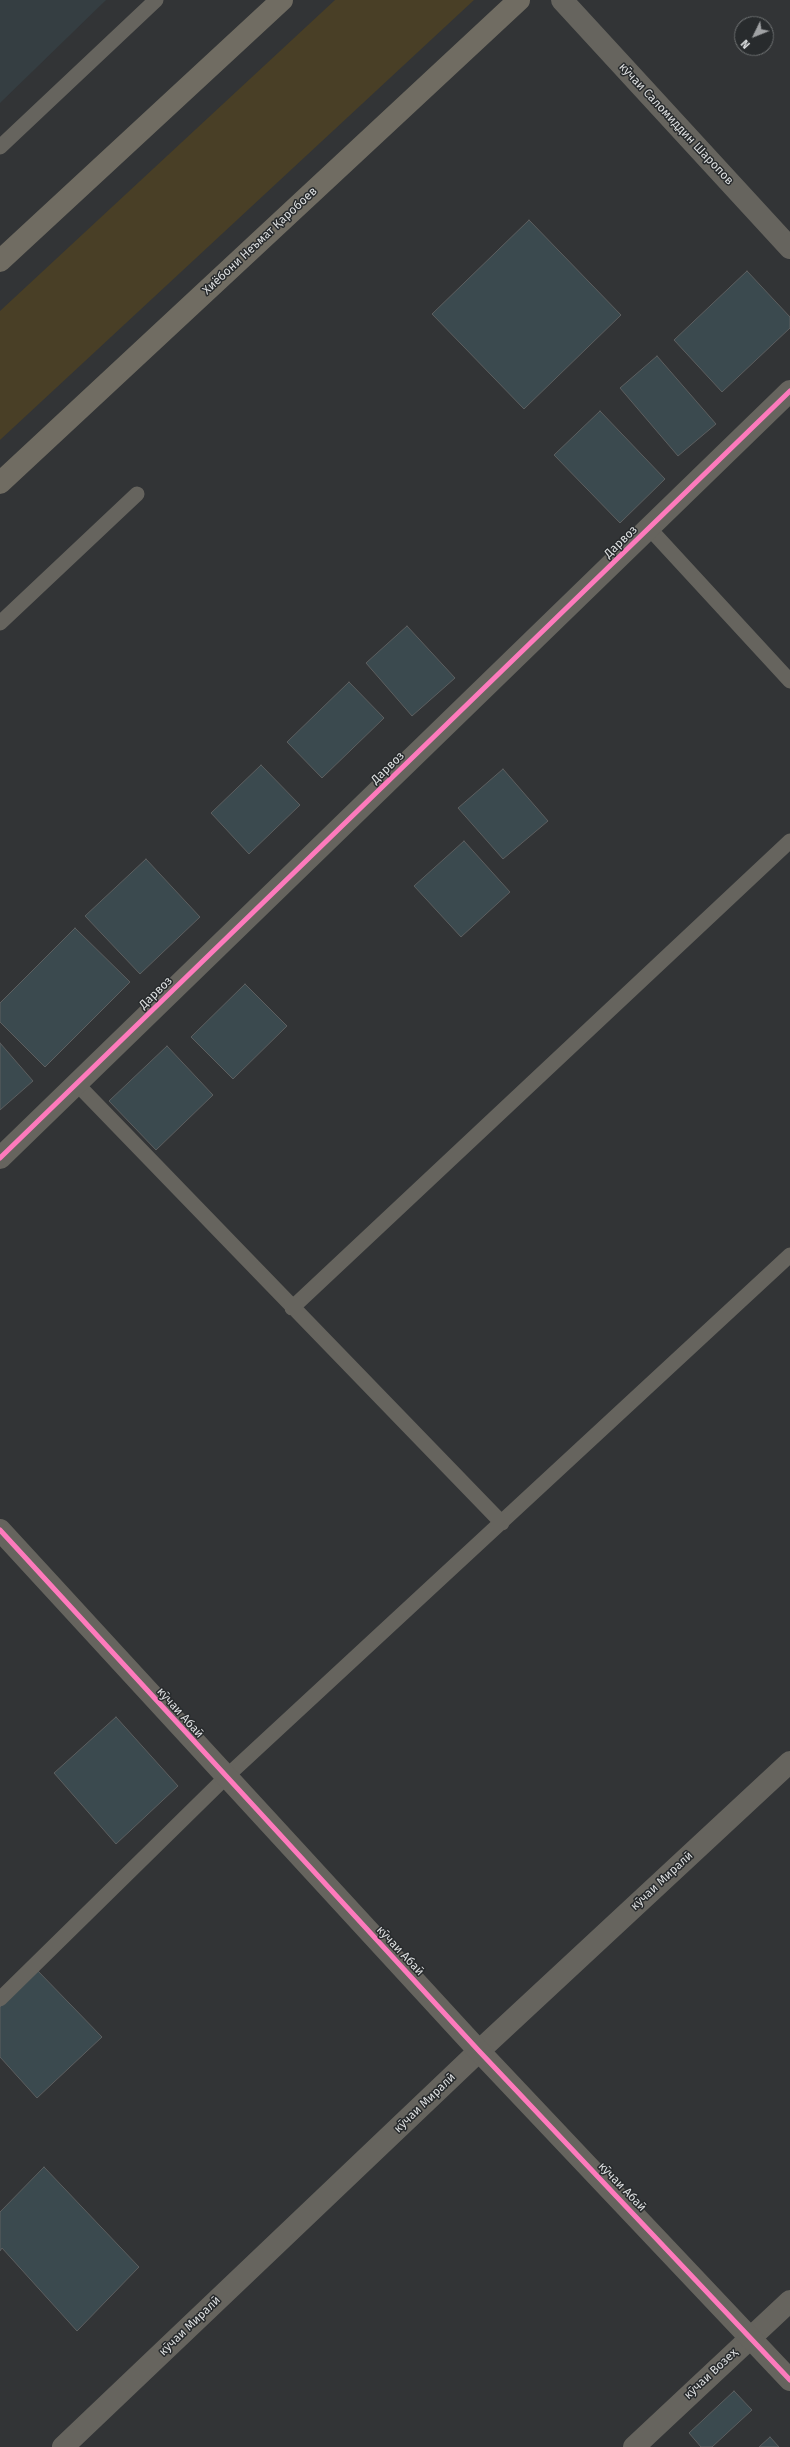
<!DOCTYPE html>
<html>
<head>
<meta charset="utf-8">
<style>
	body { margin:0 }
	#map { position:relative; width:790px; height:2447px; overflow:hidden; background:#323436; font-family:"Fira Sans",sans-serif }
	canvas { display:block }
	.north { position:absolute; left:734px; top:16px; width:40px; height:40px; box-sizing:border-box; background:#282b2d; border:1px solid #707374; border-radius:50%; rotate:227deg; font-size:11px; font-weight:700; line-height:16px; text-align:center; color:#dcdedf }
	.north::after { content:''; display:block; margin:auto; width:14px; height:18px; background:#a0a2a4; clip-path:polygon(50% 0,100% 100%,50% 72%,0 100%) }
</style>
</head>
<body>
<div id="map">
<canvas width="790" height="2447"></canvas>
<div class="north">N</div>
</div>
<script>
const ctx = document.querySelector('canvas').getContext('2d');
ctx.lineJoin = 'round';
function fillPath(path, color) { ctx.fillStyle = color; ctx.fill(path, 'evenodd'); }
const poly = rows => new Path2D(rows.map(r => 'M' + r).join(''));
function strokePath(path, color, width, dash) { ctx.strokeStyle = color; ctx.lineWidth = width; ctx.lineCap = dash ? 'butt' : 'round'; ctx.setLineDash(dash || []); ctx.stroke(path); }
function drawText(font, color, halo, rows, align = 'center') {
  ctx.font = font + ' "Fira Sans",sans-serif'; ctx.lineWidth = 3; ctx.setLineDash([]); ctx.textBaseline = 'middle'; ctx.strokeStyle = halo; ctx.fillStyle = color; for (const [text, x, y, turn = 0] of rows) {
    ctx.save(); ctx.translate(x, y); ctx.rotate((+turn || 0) * Math.PI / 180); ctx.textAlign = isNaN(turn) ? turn : align; if (halo) ctx.strokeText(text, 0, 0); ctx.fillText(text, 0, 0); ctx.restore();
  }
}
const built = poly([
	[0,0,106,0,0,103]
]);
const green = poly([
	[335,0,474,0,0,440,0,311]
]);
const building = poly([
	[529,220,621,315,524,409,432,314,529,220],
	[747,271,790,317,790,328,722,392,674,340,747,271],
	[657,356,716,424,678,456,620,388,657,356],
	[600,411,665,479,620,523,554,455,600,411],
	[407,626,455,678,412,716,366,663,407,626],
	[349,682,384,718,322,778,287,742,349,682],
	[261,765,300,805,249,854,211,813,261,765],
	[503,769,548,821,503,859,458,808,503,769],
	[464,841,510,892,461,937,414,886,464,841],
	[146,859,200,917,140,974,85,916,146,859],
	[75,928,130,982,45,1067,0,1022,0,1003,75,928],
	[245,984,287,1026,233,1079,191,1037,245,984],
	[0,1043,33,1081,0,1110,0,1043],
	[167,1046,213,1095,156,1150,109,1101,167,1046],
	[116,1717,178,1786,116,1844,54,1773,116,1717],
	[37,1970,102,2037,37,2098,0,2057,0,2007,37,1970],
	[44,2167,139,2267,77,2331,2,2248,0,2251,0,2212,44,2167],
	[734,2391,752,2410,712,2447,701,2447,689,2433,734,2391],
	[770,2437,779,2447,759,2447,770,2437]
]);
const service = poly([
	[0,147,156,0],
	[649,528,790,681],
	[0,623,137,494],
	[77,1084,502,1523],
	[292,1308,790,841],
	[0,1999,226,1777,790,1255]
]);
const minor = poly([
	[562,0,790,248],
	[0,1158,790,391],
	[63,2447,479,2051,790,1762],
	[634,2447,790,2301]
]);
const tertiary = poly([
	[0,1530,479,2051,790,2380]
]);
const trunk = poly([
	[0,261,282,0],
	[0,483,519,0]
]);
const cycleway = poly([
	[0,1158,790,391],
	[0,1530,479,2051,790,2380]
]);
const streetNames = [
	["кӯчаи Саломиддин Шаропов",676,124,47],
	["Хиёбони Неъмат Қаробоев",260,241,-43],
	["Дарвоз",621,542,-44],
	["Дарвоз",388,768,-44],
	["Дарвоз",156,993,-44],
	["кӯчаи Абаӣ",180,1713,48],
	["кӯчаи Миралӣ",662,1881,-43],
	["кӯчаи Абаӣ",400,1951,47],
	["кӯчаи Миралӣ",425,2103,-44],
	["кӯчаи Абаӣ",622,2187,46],
	["кӯчаи Миралӣ",190,2326,-44],
	["кӯчаи Возеҳ",711,2374,-43]
];
fillPath(built, '#353e42');
fillPath(green, '#493f26');
fillPath(building, '#3b4a4f');
strokePath(building, '#5d5f60', 1);
strokePath(service, '#66645e', 15);
strokePath(minor, '#66645e', 22);
strokePath(tertiary, '#66645e', 22);
strokePath(trunk, '#706c62', 22);
strokePath(cycleway, '#fd7abc', 5);
drawText('12px', '#dcdedf', '#282b2d', streetNames);
</script>
</body>
</html>
